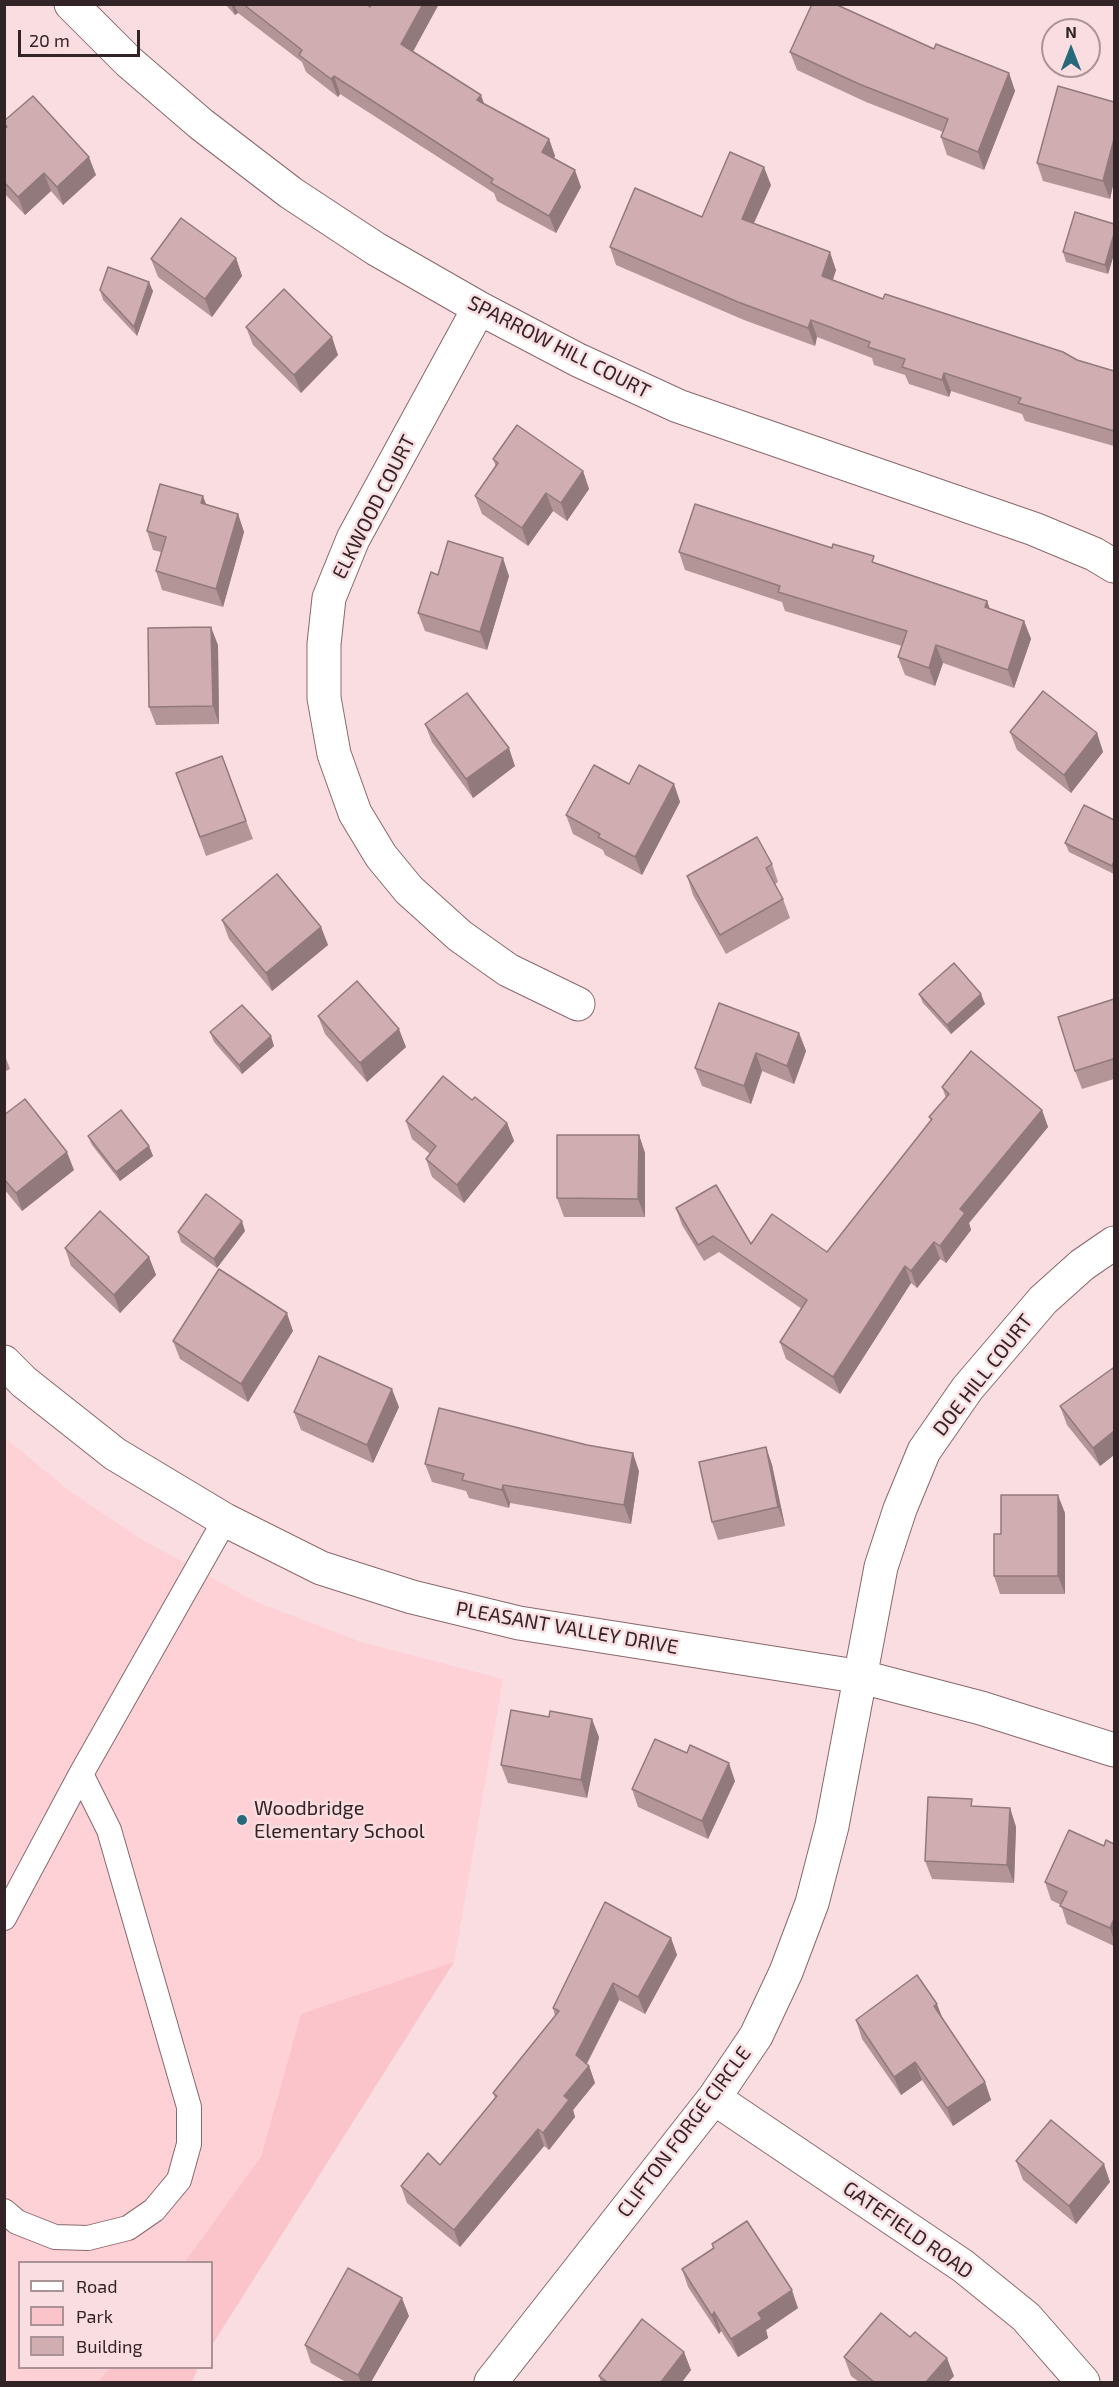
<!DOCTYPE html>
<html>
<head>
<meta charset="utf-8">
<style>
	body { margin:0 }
	#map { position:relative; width:1119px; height:2387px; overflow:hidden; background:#fadde0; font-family:"Exo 2",sans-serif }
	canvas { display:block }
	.frame { position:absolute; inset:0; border:6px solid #322426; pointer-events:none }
	.legend { position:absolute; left:18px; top:2261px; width:195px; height:108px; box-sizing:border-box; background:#fadde0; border:2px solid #aa9396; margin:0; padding:8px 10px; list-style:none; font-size:18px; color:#322426 }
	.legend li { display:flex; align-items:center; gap:12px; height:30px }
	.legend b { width:30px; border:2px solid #aa9396 }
	.north { position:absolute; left:1041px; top:18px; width:60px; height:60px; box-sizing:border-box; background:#fadde0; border:2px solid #aa9396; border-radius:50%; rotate:0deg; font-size:16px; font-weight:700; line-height:24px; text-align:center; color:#322426 }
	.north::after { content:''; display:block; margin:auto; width:21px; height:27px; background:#26697b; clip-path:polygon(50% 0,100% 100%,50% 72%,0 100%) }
	.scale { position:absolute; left:18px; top:30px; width:122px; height:27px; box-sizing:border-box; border:3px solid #322426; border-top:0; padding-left:8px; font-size:18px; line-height:21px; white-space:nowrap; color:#322426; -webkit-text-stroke:4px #fadde0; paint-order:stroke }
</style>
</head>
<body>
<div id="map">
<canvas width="1119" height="2387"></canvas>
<div class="frame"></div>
<ul class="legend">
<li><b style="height:8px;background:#fff"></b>Road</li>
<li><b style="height:16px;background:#fbc4cb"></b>Park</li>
<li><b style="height:16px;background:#d0adb1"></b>Building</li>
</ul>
<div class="north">N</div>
<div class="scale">20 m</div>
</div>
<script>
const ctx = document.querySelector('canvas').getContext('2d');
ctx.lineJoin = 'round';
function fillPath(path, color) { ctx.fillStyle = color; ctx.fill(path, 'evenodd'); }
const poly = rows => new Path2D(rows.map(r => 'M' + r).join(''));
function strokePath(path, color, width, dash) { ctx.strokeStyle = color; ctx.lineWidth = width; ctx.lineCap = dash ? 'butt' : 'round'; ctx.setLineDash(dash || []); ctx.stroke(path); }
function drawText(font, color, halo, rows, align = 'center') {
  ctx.font = font + ' "Exo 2",sans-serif'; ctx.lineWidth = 5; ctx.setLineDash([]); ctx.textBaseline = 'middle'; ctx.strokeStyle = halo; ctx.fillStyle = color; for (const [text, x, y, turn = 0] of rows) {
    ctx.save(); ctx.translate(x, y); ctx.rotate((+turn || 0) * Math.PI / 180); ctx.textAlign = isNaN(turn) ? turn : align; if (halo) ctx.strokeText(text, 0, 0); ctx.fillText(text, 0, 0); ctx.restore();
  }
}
const built = poly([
	[4,1437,71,1492,141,1539,254,1601,361,1642,503,1679,454,1962,212,2345,212,2262,20,2262,20,2368,198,2368,192,2382,5,2382]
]);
const green = poly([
	[454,1962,212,2345,212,2262,185,2262,261,2157,301,2014],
	[110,2368,198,2368,192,2382,98,2382]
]);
const service = poly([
	[4,1918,81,1774,225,1520],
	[4,2211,17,2222,55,2237,88,2238,128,2228,154,2210,179,2180,189,2144,189,2107,109,1830,81,1774]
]);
const minor = poly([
	[71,4,129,62,201,124,291,193,376,249,479,308,578,360,678,406,1034,529,1094,554,1114,566],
	[479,308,353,539,329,598,324,644,324,698,334,754,355,813,381,856,409,890,460,936,508,970,578,1004],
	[714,2098,963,2266,1026,2317,1083,2382],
	[491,2382,714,2098,756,2036,786,1972,812,1903,832,1826,881,1567,900,1509,924,1451,967,1389,1043,1300,1082,1265,1114,1243]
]);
const tertiary = poly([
	[4,1362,24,1382,115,1454,225,1520,321,1568,412,1597,519,1623,862,1677,981,1708,1114,1750]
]);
const wall = poly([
	[225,4,366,4,413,51,484,104,549,139,555,156,554,158,581,187,556,233,497,201,494,193,340,94,338,97,306,72,302,62,238,13,235,15],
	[934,49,1009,73,1015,91,984,170,947,155,941,137,943,132,866,102,797,70,790,52],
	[1114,102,1114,181,1110,199,1043,181,1037,163],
	[4,121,96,175,63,205,51,191,25,215,4,193,4,129,6,128],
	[771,185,754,223,836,270,833,280,883,299,1114,371,1114,446,1025,421,1022,414,951,391,949,397,909,384,905,375,874,365,872,358,817,337,815,346,744,320,616,265,610,247,702,217],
	[1114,224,1114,254,1108,274,1066,262,1063,252],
	[236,258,242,276,212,317,158,277,151,259],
	[100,290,153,291,137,336,103,300],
	[246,327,338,355,301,393,253,345],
	[493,459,583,471,589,489,567,521,553,511,528,546,482,514,475,496,496,467],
	[206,504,238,514,244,532,223,607,162,590,156,571,161,552,153,550,147,531],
	[679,552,877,563,987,601,990,609,1024,621,1031,639,1014,688,943,663,935,686,905,675,898,657,902,646,785,611,782,602,685,570],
	[438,575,509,576,487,650,425,631,418,613],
	[218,645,219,724,156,725,149,707],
	[425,724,515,766,473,798,432,742],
	[1010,732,1097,733,1103,752,1071,793,1017,750],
	[222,756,253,839,206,856,176,773],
	[629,784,674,784,680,802,642,875,605,855,603,850,573,834,566,815],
	[1114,820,1114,874,1069,852,1065,843],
	[772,864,778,882,775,884,783,899,790,918,726,954,693,895,687,876],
	[222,920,321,927,328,945,272,991,229,939],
	[919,994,985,1004,951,1034,923,1003],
	[1114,999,1114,1079,1082,1089,1075,1071],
	[318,1016,406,1047,367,1082,325,1034],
	[210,1032,274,1046,242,1074,214,1042],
	[799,1033,806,1051,794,1084,762,1071,751,1104,702,1086,695,1068],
	[4,1053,10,1069,4,1072],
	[942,1087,1042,1110,1048,1127,969,1223,971,1230,946,1263,940,1259,917,1288,911,1283,840,1394,786,1359,780,1342,802,1309,719,1252,704,1261,682,1225,676,1208,751,1244,827,1252,931,1121,929,1117,946,1098],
	[472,1100,507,1123,514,1141,464,1203,432,1177,426,1159,430,1154,412,1139,406,1121],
	[4,1115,74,1170,22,1211,4,1189],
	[639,1135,645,1153,645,1217,564,1217,557,1198],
	[88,1136,149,1146,153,1156,120,1181,92,1145],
	[245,1231,217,1268,181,1242,178,1232],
	[65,1248,149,1257,156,1275,120,1313,71,1266],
	[293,1331,248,1402,180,1359,173,1341],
	[1114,1371,1114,1455,1100,1466,1067,1425,1060,1406],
	[399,1407,373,1463,301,1430,294,1412],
	[766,1447,772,1465,785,1526,718,1540,712,1522],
	[425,1464,639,1471,631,1524,510,1503,509,1508,469,1498,466,1491,432,1482],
	[1065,1513,1065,1594,1000,1594,994,1576,1001,1534],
	[599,1737,587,1798,508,1783,501,1765],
	[687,1753,735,1781,708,1839,638,1807,632,1789],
	[975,1807,1010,1808,1016,1827,1014,1883,932,1879,925,1861],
	[1114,1844,1114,1946,1067,1924,1061,1905,1051,1900,1045,1882,1104,1846],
	[671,1938,677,1955,645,2014,619,2000,587,2064,589,2066,595,2083,573,2110,575,2117,549,2150,544,2146,460,2247,407,2203,401,2186,440,2165,495,2098,493,2093,555,2016,553,2008],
	[856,2020,943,2021,985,2082,991,2100,953,2126,922,2080,901,2095,862,2039],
	[1016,2161,1110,2182,1076,2224,1023,2180],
	[712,2244,798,2308,766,2330,768,2338,738,2357,721,2331,719,2334,688,2287,682,2269,713,2249],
	[409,2316,371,2382,346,2382,311,2363,305,2345],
	[844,2357,954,2376,948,2382,859,2382,851,2376],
	[691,2370,682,2382,601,2382,599,2376]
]);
const shadedWall = poly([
	[231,4,234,4,238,13,235,15],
	[423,4,439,4,408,61,401,44],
	[1009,73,1015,91,984,170,978,152],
	[334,76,340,94,338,97,331,79],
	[481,95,487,112,477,100],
	[549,139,555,156,548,169,542,152],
	[1114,139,1114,181,1110,199,1103,181],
	[89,157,96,175,63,205,57,187],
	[764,167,771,185,748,236,742,219],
	[575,170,581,187,556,233,549,216],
	[44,173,51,191,25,215,18,197],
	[1114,234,1114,254,1108,274,1105,265],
	[830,252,836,270,828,293,822,276],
	[236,258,242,276,212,317,205,299],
	[149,282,153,291,137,336,134,327],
	[811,320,817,337,815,346,808,328],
	[332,337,338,355,301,393,294,375],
	[944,373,951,391,949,397,942,380],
	[583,471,589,489,567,521,561,503],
	[546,493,553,511,528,546,522,528],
	[203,496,210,514,201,503],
	[238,514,244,532,223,607,216,589],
	[503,558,509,576,487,650,480,632],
	[987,601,993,619,985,607],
	[1024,621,1031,639,1014,688,1008,670],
	[211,627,218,645,219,724,213,706],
	[936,645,943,663,935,686,929,668],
	[1097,733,1103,752,1071,793,1064,775],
	[509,748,515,766,473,798,466,779],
	[674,784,680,802,642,875,635,857],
	[1114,861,1114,872,1112,866],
	[321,927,328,945,272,991,266,973],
	[981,994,985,1004,951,1034,947,1025],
	[399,1029,406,1047,367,1082,360,1063],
	[799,1033,806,1051,794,1084,787,1066],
	[271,1036,274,1046,242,1074,239,1065],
	[756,1053,762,1071,751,1104,744,1086],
	[1042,1110,1048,1127,969,1223,971,1230,946,1263,940,1246,960,1209],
	[507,1123,514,1141,464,1203,457,1185],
	[639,1135,645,1153,645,1217,638,1199],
	[149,1146,153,1156,120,1181,116,1172],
	[67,1152,74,1170,22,1211,16,1193],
	[242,1221,245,1231,217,1268,214,1259],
	[934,1242,940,1259,917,1288,911,1271],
	[149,1257,156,1275,120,1313,114,1295],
	[905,1266,911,1283,840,1394,833,1377],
	[287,1313,293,1331,248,1402,241,1384],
	[392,1389,399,1407,373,1463,367,1445],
	[1114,1431,1114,1455,1100,1466,1093,1448],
	[766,1447,772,1465,785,1526,778,1507],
	[633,1453,639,1471,631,1524,624,1505],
	[503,1485,510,1503,509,1508,502,1490],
	[1058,1495,1065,1513,1065,1594,1058,1576],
	[592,1719,599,1737,587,1798,581,1780],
	[729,1763,735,1781,708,1839,702,1821],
	[1010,1808,1016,1827,1014,1883,1007,1865],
	[1114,1919,1114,1941,1110,1928],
	[671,1938,677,1955,645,2014,638,1997],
	[613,1983,619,2000,582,2072,576,2055],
	[937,2004,944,2022,934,2006],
	[915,2062,922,2080,901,2095,894,2077],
	[589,2066,595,2083,573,2110,575,2117,549,2150,543,2133,564,2096],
	[985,2082,991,2100,953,2126,947,2108],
	[538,2129,544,2146,460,2247,454,2230],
	[1104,2164,1110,2182,1076,2224,1069,2206],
	[792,2290,798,2308,766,2330,768,2338,738,2357,731,2339,758,2313],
	[402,2298,409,2316,371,2382,361,2382,358,2375],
	[714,2312,721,2331,719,2334,712,2316],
	[684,2352,691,2370,682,2382,661,2382],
	[947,2358,954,2376,948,2382,926,2382]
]);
const building = poly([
	[243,4,366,4,370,7,371,4,423,4,401,44,481,95,477,100,549,139,542,152,575,170,549,216,491,183,493,179,334,76,331,79,299,55,302,50,243,4],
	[812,4,835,4,934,49,936,44,1009,73,978,152,941,137,948,119,859,84,790,52,812,4],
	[1058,86,1114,102,1114,139,1103,181,1037,163,1058,86],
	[33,96,89,157,57,187,44,173,18,197,4,182,4,129,7,127,4,123,4,121,33,96],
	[730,152,764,167,742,219,830,252,822,276,883,299,885,294,1063,352,1077,360,1114,371,1114,431,1018,403,1021,398,944,373,942,380,902,367,905,359,868,347,870,342,811,320,808,328,738,302,610,247,635,188,702,217,730,152],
	[1075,212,1114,224,1114,234,1105,265,1063,252,1075,212],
	[181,218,236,258,205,299,151,259,181,218],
	[108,267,149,282,134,327,100,290,108,267],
	[284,289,332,337,294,375,246,327,284,289],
	[517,425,583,471,561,503,546,493,522,528,475,496,498,463,493,459,517,425],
	[160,484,203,496,201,503,238,514,216,589,156,571,166,537,147,531,160,484],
	[695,504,832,548,833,544,874,556,872,562,987,601,985,607,1024,621,1008,670,936,645,929,668,898,657,907,631,778,592,780,586,679,552,695,504],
	[448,541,503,558,480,632,418,613,431,572,438,575,448,541],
	[211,627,213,706,149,707,148,628,211,627],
	[1043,691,1097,733,1064,775,1010,732,1043,691],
	[467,693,509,748,466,779,425,724,467,693],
	[222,756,246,821,200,837,176,773,222,756],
	[594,765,629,784,639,765,674,784,635,857,598,837,600,834,566,815,594,765],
	[1084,805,1114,820,1114,861,1112,866,1065,843,1084,805],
	[757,837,772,864,766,868,783,899,720,935,687,876,757,837],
	[277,874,321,927,266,973,222,920,277,874],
	[954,963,981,994,947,1025,919,994,954,963],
	[357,981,399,1029,360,1063,318,1016,357,981],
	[1114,999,1114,1063,1113,1059,1075,1071,1058,1017,1114,999],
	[719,1003,799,1033,787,1066,756,1053,744,1086,695,1068,719,1003],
	[242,1005,271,1036,239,1065,210,1032,242,1005],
	[971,1051,1042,1110,960,1209,965,1213,940,1246,934,1242,911,1271,905,1266,833,1377,780,1342,807,1300,713,1236,698,1245,676,1208,716,1185,751,1244,772,1214,827,1252,932,1119,929,1117,949,1094,942,1087,971,1051],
	[443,1076,472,1100,475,1097,507,1123,457,1185,426,1159,436,1146,406,1121,443,1076],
	[25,1099,67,1152,16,1193,4,1179,4,1115,25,1099],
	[121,1110,149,1146,116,1172,88,1136,121,1110],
	[557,1135,639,1135,638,1199,557,1198,557,1135],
	[206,1194,242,1221,214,1259,178,1232,206,1194],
	[100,1211,149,1257,114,1295,65,1248,100,1211],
	[219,1269,287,1313,241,1384,173,1341,219,1269],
	[319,1356,392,1389,367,1445,294,1412,319,1356],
	[1113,1368,1114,1371,1114,1431,1093,1448,1060,1406,1113,1368],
	[439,1408,587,1445,633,1453,624,1505,503,1485,502,1490,462,1480,464,1474,425,1464,439,1408],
	[766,1447,778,1507,712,1522,699,1462,766,1447],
	[1001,1495,1058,1495,1058,1576,994,1576,994,1534,1001,1534,1001,1495],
	[511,1710,549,1717,550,1711,592,1719,581,1780,501,1765,511,1710],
	[655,1739,687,1753,690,1745,729,1763,702,1821,632,1789,655,1739],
	[928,1797,972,1799,971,1806,1010,1808,1007,1865,925,1861,928,1797],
	[1069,1830,1104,1846,1106,1840,1114,1844,1114,1919,1110,1928,1060,1906,1067,1892,1045,1882,1069,1830],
	[605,1902,671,1938,638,1997,613,1983,576,2055,589,2066,564,2096,569,2100,543,2133,538,2129,454,2230,401,2186,428,2153,440,2165,497,2096,493,2093,559,2011,553,2008,605,1902],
	[917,1975,937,2004,934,2006,985,2082,947,2108,915,2062,894,2077,856,2020,917,1975],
	[1051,2120,1104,2164,1069,2206,1016,2161,1051,2120],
	[747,2221,792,2290,758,2313,762,2319,731,2339,714,2312,712,2316,682,2269,714,2248,712,2244,747,2221],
	[348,2268,402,2298,358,2375,305,2345,348,2268],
	[881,2313,910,2337,915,2332,947,2358,926,2382,874,2382,844,2357,881,2313],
	[642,2319,684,2352,661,2382,607,2382,599,2376,642,2319]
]);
const markers = [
	[242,1820,6,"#26697b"]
];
const streetNames = [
	["SPARROW HILL COURT",559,347,27],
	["ELKWOOD COURT",374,507,-63],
	["DOE HILL COURT",983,1375,-52],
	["PLEASANT VALLEY DRIVE",567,1628,10],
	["CLIFTON FORGE CIRCLE",684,2132,-53],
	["GATEFIELD ROAD",908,2230,35]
];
const poiNames = [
	["Woodbridge",254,1808],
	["Elementary School",254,1831]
];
fillPath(built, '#fed1d6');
fillPath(green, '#fbc4cb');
strokePath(service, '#88686c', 26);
strokePath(minor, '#88686c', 35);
strokePath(tertiary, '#88686c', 35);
strokePath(service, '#fff', 24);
strokePath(minor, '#fff', 33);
strokePath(tertiary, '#fff', 33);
fillPath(wall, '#b39598');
fillPath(shadedWall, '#92797c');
fillPath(building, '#d0adb1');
strokePath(building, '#92797c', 1.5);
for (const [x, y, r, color] of markers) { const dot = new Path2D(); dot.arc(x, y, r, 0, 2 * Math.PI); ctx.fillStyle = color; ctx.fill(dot); strokePath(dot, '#fadde0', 2); }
drawText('20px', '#322426', '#fadde0', streetNames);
drawText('20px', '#322426', '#fadde0', poiNames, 'left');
</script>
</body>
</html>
